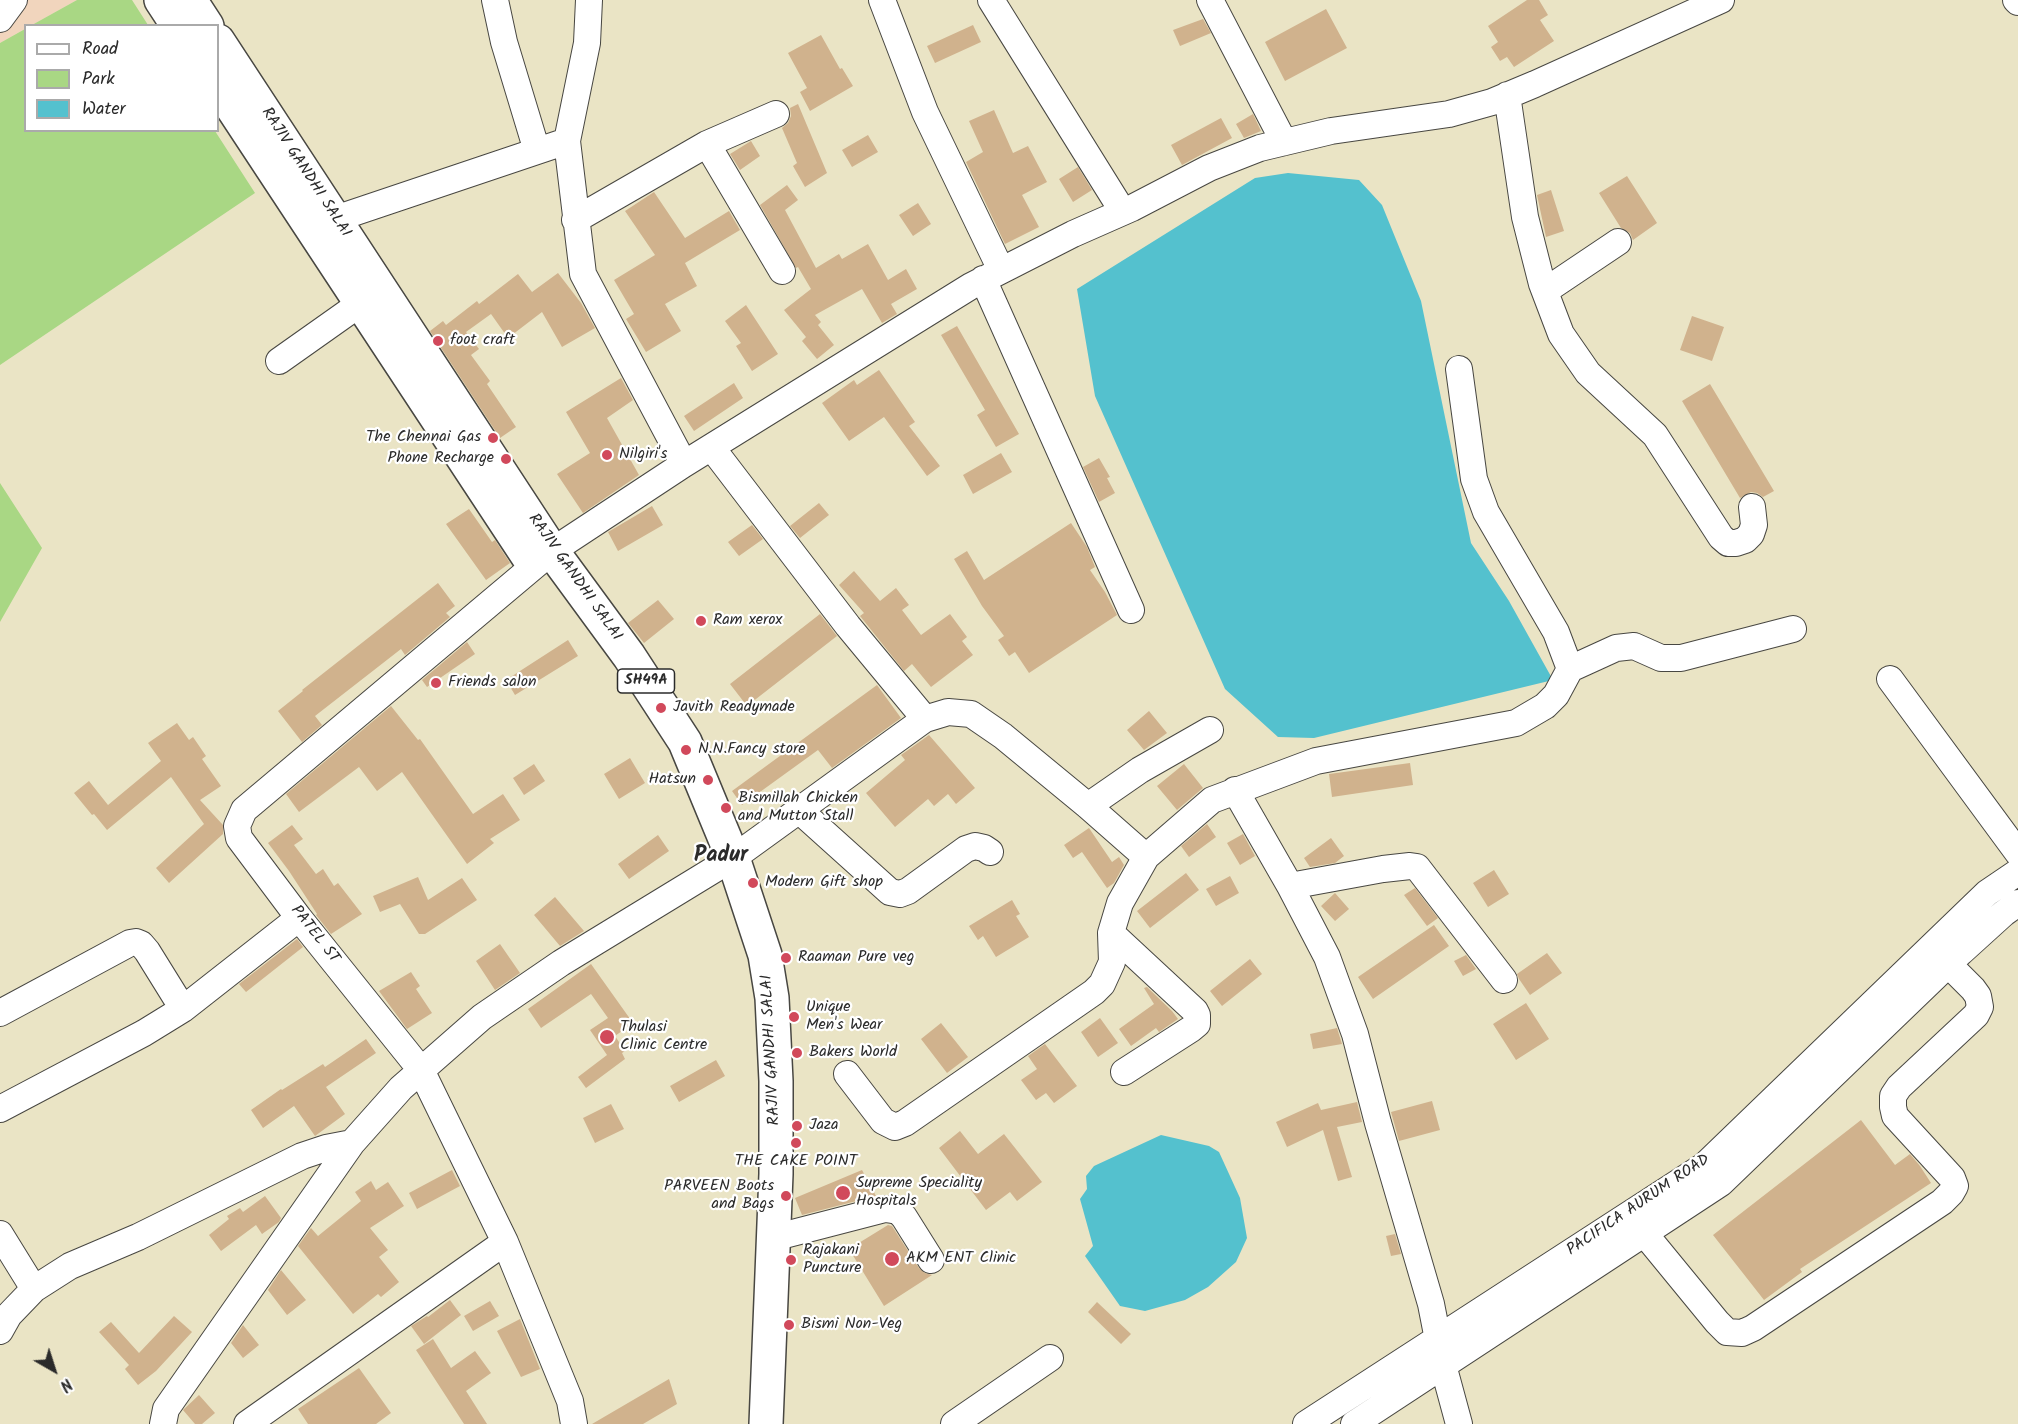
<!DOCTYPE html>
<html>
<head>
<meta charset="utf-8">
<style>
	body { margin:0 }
	#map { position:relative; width:2018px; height:1424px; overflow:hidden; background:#eae4c5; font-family:Kalam,sans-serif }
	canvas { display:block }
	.legend { position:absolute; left:24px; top:24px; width:195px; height:108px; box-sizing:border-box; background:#fff; border:2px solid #aaa; margin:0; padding:8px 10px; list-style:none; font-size:18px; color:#2b2b2b }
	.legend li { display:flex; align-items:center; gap:12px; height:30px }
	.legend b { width:30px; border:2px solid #aaa }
	.north { position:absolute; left:24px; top:1340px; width:60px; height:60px; -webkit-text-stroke:4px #fff; paint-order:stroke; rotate:141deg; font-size:16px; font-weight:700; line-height:24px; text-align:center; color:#2b2b2b }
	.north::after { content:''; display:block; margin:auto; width:21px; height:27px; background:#2b2b2b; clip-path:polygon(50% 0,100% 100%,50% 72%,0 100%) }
</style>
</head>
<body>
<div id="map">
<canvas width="2018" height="1424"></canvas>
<ul class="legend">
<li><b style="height:8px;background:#fff"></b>Road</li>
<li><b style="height:16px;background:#a9d784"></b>Park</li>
<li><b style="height:16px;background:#54c1ce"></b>Water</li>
</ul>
<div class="north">N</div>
</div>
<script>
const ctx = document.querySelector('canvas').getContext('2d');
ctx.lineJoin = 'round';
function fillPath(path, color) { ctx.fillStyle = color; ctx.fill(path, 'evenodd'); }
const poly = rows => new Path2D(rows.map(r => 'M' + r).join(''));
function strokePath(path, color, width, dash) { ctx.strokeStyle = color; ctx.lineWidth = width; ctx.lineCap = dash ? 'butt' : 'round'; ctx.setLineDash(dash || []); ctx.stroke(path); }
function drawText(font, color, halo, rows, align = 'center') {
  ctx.font = font + ' Kalam,sans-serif'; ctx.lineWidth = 4.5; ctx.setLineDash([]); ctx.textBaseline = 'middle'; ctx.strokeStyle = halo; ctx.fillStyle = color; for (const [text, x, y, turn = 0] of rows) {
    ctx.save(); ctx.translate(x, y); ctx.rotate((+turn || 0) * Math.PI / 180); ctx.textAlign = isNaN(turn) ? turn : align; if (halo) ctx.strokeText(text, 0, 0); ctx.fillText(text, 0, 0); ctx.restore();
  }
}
const built = poly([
	[0,0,77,0,32,25,26,26,25,29,0,43]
]);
const green = poly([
	[77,0,132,0,148,25,32,25],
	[25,29,26,130,215,131,255,193,0,365,0,43],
	[0,483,42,548,0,622]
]);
const water = poly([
	[1288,173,1359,180,1382,205,1421,301,1471,543,1509,601,1553,680,1314,738,1278,737,1225,689,1095,396,1077,289,1255,178],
	[1161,1135,1209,1146,1219,1152,1240,1198,1247,1238,1236,1262,1208,1287,1185,1300,1145,1311,1120,1306,1085,1256,1093,1246,1080,1199,1087,1189,1086,1176,1094,1166]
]);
const building = poly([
	[1527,0,1539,0,1548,15,1540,20,1554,41,1514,67,1507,57,1500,61,1491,47,1498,42,1488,26],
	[1326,9,1347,48,1285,81,1265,42],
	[1203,19,1211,33,1180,46,1173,30],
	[973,25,981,42,935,63,927,46],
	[821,35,840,69,842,68,853,86,810,111,800,92,807,88,788,53],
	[798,104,827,173,805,187,793,166,797,163,782,128,788,123,791,116,790,108],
	[994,110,1013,153,1028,146,1047,182,1022,195,1039,227,1005,244,966,162,983,152,969,121],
	[1253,114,1261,131,1244,138,1236,124],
	[1221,118,1232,138,1182,165,1171,145],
	[868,135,878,152,852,167,842,150],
	[751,141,760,156,740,170,730,154],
	[1078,167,1092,190,1073,202,1059,179],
	[1627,176,1657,223,1633,240,1630,233,1621,228,1599,193],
	[787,185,798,200,785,210,816,268,839,254,842,259,868,244,888,280,906,269,917,289,891,304,897,314,882,323,862,289,815,315,821,322,818,325,834,345,817,359,802,341,806,337,784,310,811,289,798,267,796,268,760,205],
	[1551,190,1564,231,1546,237,1537,195],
	[654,192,685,238,729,211,740,230,685,263,697,286,665,304,681,331,646,352,626,319,634,314,614,280,655,255,625,211],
	[918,203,931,224,913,236,899,215],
	[558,273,581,303,595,328,562,347,542,312,508,338,491,314,466,332,479,349,471,355,490,381,487,384,516,427,500,438,430,331,443,321,446,325,477,301,479,304,518,274,532,292],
	[746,305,778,354,752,371,736,346,741,343,725,321],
	[1692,316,1724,327,1712,361,1680,350],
	[957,326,1019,434,996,447,977,415,985,410,941,335],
	[879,370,915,422,909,426,940,466,927,476,884,417,849,441,822,403,854,380,857,385],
	[621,378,633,400,607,418,639,475,583,513,557,474,590,453,566,412],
	[734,383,743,398,694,431,684,416],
	[1710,384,1774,491,1763,497,1757,493,1751,492,1740,498,1682,401],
	[1001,453,1012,472,973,494,963,475],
	[1099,458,1110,477,1107,478,1115,493,1099,502,1083,467],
	[819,503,829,515,800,538,790,526],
	[652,506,663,525,618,551,608,532],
	[469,509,492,542,495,540,510,563,486,580,446,524],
	[1071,523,1087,547,1095,567,1090,570,1105,592,1117,615,1029,673,1015,652,1009,656,998,640,1004,636,982,606,954,559,967,551,984,580],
	[752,525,763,539,739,556,728,542],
	[854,571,880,601,896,588,909,605,902,610,921,635,950,614,967,637,962,641,973,655,931,687,912,664,904,671,860,616,864,613,839,585],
	[438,583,455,606,446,613,450,617,405,655,401,649,315,716,322,725,302,742,278,711,303,691,302,690],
	[658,600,674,619,644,643,628,623],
	[820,614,837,636,747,706,730,684],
	[568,640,578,656,515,695,506,680],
	[467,642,475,654,427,687,422,680],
	[877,685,901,718,832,768,818,750,742,805,732,791],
	[391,706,418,740,420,739,473,814,503,794,520,820,490,839,494,843,467,864,402,772,377,791,359,767,299,812,286,794],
	[1149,711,1167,733,1144,750,1127,730],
	[177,723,189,740,193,737,206,756,202,759,221,786,200,800,223,825,223,834,169,883,156,868,204,824,171,777,107,830,94,814,92,815,74,793,89,781,108,805,161,761,148,743],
	[929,735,975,788,956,804,948,794,934,806,928,799,895,827,866,793,905,760,901,755],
	[630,758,645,783,619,799,604,774],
	[1410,763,1413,785,1332,797,1329,774],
	[534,764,545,781,524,795,513,778],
	[1184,764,1203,788,1177,810,1157,786],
	[1207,824,1216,837,1189,857,1181,846],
	[292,825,303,839,294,845,316,874,323,869,334,886,338,883,362,914,331,934,316,915,317,914,289,871,268,843],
	[1089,828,1112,862,1119,857,1124,865,1114,883,1107,888,1082,852,1073,858,1064,845],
	[1243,834,1255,856,1240,865,1227,843],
	[658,835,669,851,629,879,618,864],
	[1331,838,1344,856,1335,863,1310,867,1304,858],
	[1494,870,1509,894,1488,907,1473,883],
	[1186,873,1199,890,1150,928,1137,911],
	[1230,876,1239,893,1216,906,1206,889],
	[418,877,428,900,462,878,477,900,425,934,419,934,400,904,380,912,373,896],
	[1415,888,1438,918,1427,926,1404,895],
	[1335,893,1349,909,1335,921,1321,906],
	[555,897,584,931,560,946,534,915],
	[1012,900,1020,914,1016,916,1029,937,996,957,983,936,978,940,969,926],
	[1434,925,1449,946,1373,999,1358,977],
	[297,939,303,947,246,992,239,984],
	[500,944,520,973,495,990,476,961],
	[1547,953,1562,973,1530,995,1519,979,1517,974],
	[1466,955,1476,969,1463,976,1454,961],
	[1250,959,1262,974,1222,1006,1210,991],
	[591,964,633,1023,615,1036,625,1051,622,1053,625,1059,586,1088,578,1077,607,1055,590,1030,608,1018,591,994,541,1028,528,1009],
	[411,972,420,986,416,989,432,1013,407,1029,379,991],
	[1147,987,1172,1011,1178,1019,1159,1032,1156,1028,1131,1046,1119,1029,1154,1004,1144,988],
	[1526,1003,1549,1039,1516,1060,1493,1024],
	[1100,1018,1118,1043,1098,1057,1081,1032],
	[941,1023,968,1057,947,1073,921,1039],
	[1337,1028,1342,1044,1313,1049,1310,1034],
	[366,1039,376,1053,326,1087,345,1114,315,1136,294,1106,263,1128,251,1110,281,1089,282,1090,323,1064,325,1067],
	[1045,1044,1077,1086,1054,1103,1046,1093,1036,1100,1021,1080,1037,1069,1028,1056],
	[716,1060,725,1076,679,1102,670,1086],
	[1432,1101,1440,1130,1399,1141,1391,1112],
	[1357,1102,1362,1122,1337,1127,1352,1177,1338,1181,1323,1130,1287,1147,1276,1122,1318,1103,1321,1110],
	[611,1104,624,1129,595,1143,583,1118],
	[1861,1120,1895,1165,1910,1154,1920,1166,1931,1183,1800,1269,1802,1272,1764,1300,1713,1235],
	[960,1131,978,1154,1004,1134,1042,1182,1017,1201,1010,1192,986,1210,939,1148],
	[452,1170,460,1186,417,1209,409,1193],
	[862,1170,876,1196,802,1215,795,1198],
	[371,1181,376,1190,388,1182,404,1206,370,1228,388,1250,379,1257,399,1282,381,1297,378,1294,353,1314,298,1246,311,1228,318,1236,361,1201,355,1192],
	[265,1196,281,1218,279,1222,262,1234,256,1225,221,1251,209,1235,229,1219,227,1216,240,1208,243,1212],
	[888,1225,892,1226,919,1268,925,1273,932,1275,884,1306,849,1249],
	[1395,1234,1401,1254,1391,1256,1386,1236],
	[281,1270,306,1300,287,1315,268,1290],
	[450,1300,461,1315,424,1344,411,1326,427,1316,428,1317],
	[490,1301,499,1316,473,1331,464,1316],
	[1097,1302,1131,1334,1121,1344,1088,1312],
	[174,1316,192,1332,156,1371,138,1385,125,1369,129,1365,99,1332,111,1322,139,1353],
	[520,1319,540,1369,521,1377,497,1331],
	[243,1325,259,1345,243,1358,231,1343],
	[433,1339,451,1368,475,1351,491,1373,466,1391,487,1424,464,1424,416,1350],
	[359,1368,391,1413,376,1424,308,1424,298,1409],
	[669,1379,677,1404,643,1424,592,1424],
	[199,1395,215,1413,202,1424,195,1424,183,1410]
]);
const minor = poly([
	[495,0,504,42,537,151],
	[882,0,925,112,1001,270],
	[991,0,1123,212],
	[1210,0,1284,142],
	[2016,0,2018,2],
	[0,19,14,0],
	[1507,95,1525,217,1542,284,1561,334,1588,373,1655,435,1721,537,1728,543,1736,543,1745,540,1751,534,1754,525,1752,507],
	[567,141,587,43,589,0],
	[707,144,782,271],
	[335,219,567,141,583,274,684,464],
	[575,220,707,144,776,114],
	[983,279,1131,610],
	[1545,291,1618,242],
	[279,361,361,303],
	[712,448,848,626,925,719],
	[1570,669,1616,648,1634,646,1661,658,1681,658,1793,629],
	[1890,679,2018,853],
	[1235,790,1290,886,1327,957,1355,1034,1378,1123,1431,1304,1443,1365,1459,1424],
	[1088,806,1140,770,1210,730],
	[800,811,890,892,900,894,908,891,966,849,975,846,984,848,990,852],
	[1290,886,1383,869,1410,866,1417,867,1504,980],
	[1111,933,1195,1011,1197,1015,1197,1024,1191,1029,1124,1072],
	[0,1013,130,943,136,942,141,944,147,951,183,1009],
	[847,1074,883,1121,895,1127,905,1123,1094,992,1102,984,1112,962,1111,933,1120,903,1146,857,1212,800,1316,761,1516,723,1545,706,1556,695,1570,669,1556,632,1486,512,1474,479,1459,369],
	[0,1109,144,1033,183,1009,299,918],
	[1644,1233,1717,1322,1727,1332,1742,1333,1753,1328,1942,1202,1951,1193,1955,1186,1952,1178,1895,1116,1893,1107,1893,1096,1899,1087,1976,1015,1980,1007,1978,996,1973,989,1948,964],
	[0,1234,34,1289],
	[773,1238,885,1209,892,1210,898,1211,904,1217,931,1260],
	[0,1331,9,1315,34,1289,70,1266,138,1237,302,1156,326,1148,352,1143],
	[163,1424,166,1409,352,1143,401,1088,482,1017,561,963,733,858,925,719,948,712,971,714,1003,736,1088,806,1146,857],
	[247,1424,505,1242],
	[574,1424,570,1401,505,1242,421,1070,299,918,239,838,237,826,244,810,552,551,684,464,971,286,1073,234,1132,208,1209,168,1260,148,1331,131,1449,114,1492,102,1535,84,1721,0],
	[954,1424,1050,1358],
	[1306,1424,1704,1166,1987,893,2018,872],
	[1354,1424,1721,1183,1961,952,2004,913,2018,903]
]);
const major = poly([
	[161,0,178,26],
	[190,0,207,26],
	[218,41,552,551,629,656,685,742,733,858,765,955,772,998,776,1081,776,1174,766,1424],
	[218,86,531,561]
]);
const markers = [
	[438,341,6,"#d1495b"],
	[493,438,6,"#d1495b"],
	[607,455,6,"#d1495b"],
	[506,459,6,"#d1495b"],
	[701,621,6,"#d1495b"],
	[436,683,6,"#d1495b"],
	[661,708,6,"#d1495b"],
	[686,750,6,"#d1495b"],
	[708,780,6,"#d1495b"],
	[726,808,6,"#d1495b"],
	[753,883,6,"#d1495b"],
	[786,958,6,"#d1495b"],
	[794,1017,6,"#d1495b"],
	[607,1037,8,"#d1495b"],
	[797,1053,6,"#d1495b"],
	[797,1126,6,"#d1495b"],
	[796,1143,6,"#d1495b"],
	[843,1193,8,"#d1495b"],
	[786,1196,6,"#d1495b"],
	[892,1259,8,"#d1495b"],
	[791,1260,6,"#d1495b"],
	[789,1325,6,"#d1495b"]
];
const shields = [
	[646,681,57]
];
const shieldNames = [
	["SH49A",646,681]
];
const streetNames = [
	["RAJIV GANDHI SALAI",305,173,57],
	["RAJIV GANDHI SALAI",574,578,55],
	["PATEL ST",314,935,52],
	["RAJIV GANDHI SALAI",772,1050,-93],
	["PACIFICA AURUM ROAD",1639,1206,-34]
];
const poiNames = [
	["foot craft",450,341],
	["The Chennai Gas",481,438,"right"],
	["Nilgiri's",619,455],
	["Phone Recharge",494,459,"right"],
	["Ram xerox",713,621],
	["Friends salon",448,683],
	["Javith Readymade",673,708],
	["N.N.Fancy store",698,750],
	["Hatsun",696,780,"right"],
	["Bismillah Chicken",738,799],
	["and Mutton Stall",738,817],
	["Modern Gift shop",765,883],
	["Raaman Pure veg",798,958],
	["Unique",806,1008],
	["Men's Wear",806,1026],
	["Thulasi",620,1028],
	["Clinic Centre",620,1046],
	["Bakers World",809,1053],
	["Jaza",809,1126],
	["THE CAKE POINT",796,1162,"center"],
	["Supreme Speciality",856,1184],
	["Hospitals",856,1202],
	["PARVEEN Boots",774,1187,"right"],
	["and Bags",774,1205,"right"],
	["Rajakani",803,1251],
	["Puncture",803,1269],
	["AKM ENT Clinic",906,1259],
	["Bismi Non-Veg",801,1325]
];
const districtNames = [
	["Padur",721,857]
];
fillPath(built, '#f1d5bd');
fillPath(green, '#a9d784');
fillPath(water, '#54c1ce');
fillPath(building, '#d0b28d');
strokePath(minor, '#484742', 28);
strokePath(major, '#484742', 36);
strokePath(minor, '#fff', 26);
strokePath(major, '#fff', 33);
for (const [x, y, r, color] of markers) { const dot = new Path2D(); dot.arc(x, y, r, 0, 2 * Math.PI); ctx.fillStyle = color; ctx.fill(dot); strokePath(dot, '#fff', 2); }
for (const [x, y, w] of shields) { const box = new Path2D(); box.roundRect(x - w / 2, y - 12, w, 24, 4.5); ctx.fillStyle = '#fff'; ctx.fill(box); strokePath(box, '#2b2b2b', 1.5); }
drawText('bold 15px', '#2b2b2b', null, shieldNames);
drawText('16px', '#2b2b2b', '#fff', streetNames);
drawText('16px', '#2b2b2b', '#fff', poiNames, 'left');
drawText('bold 22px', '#2b2b2b', '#fff', districtNames);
</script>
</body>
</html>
